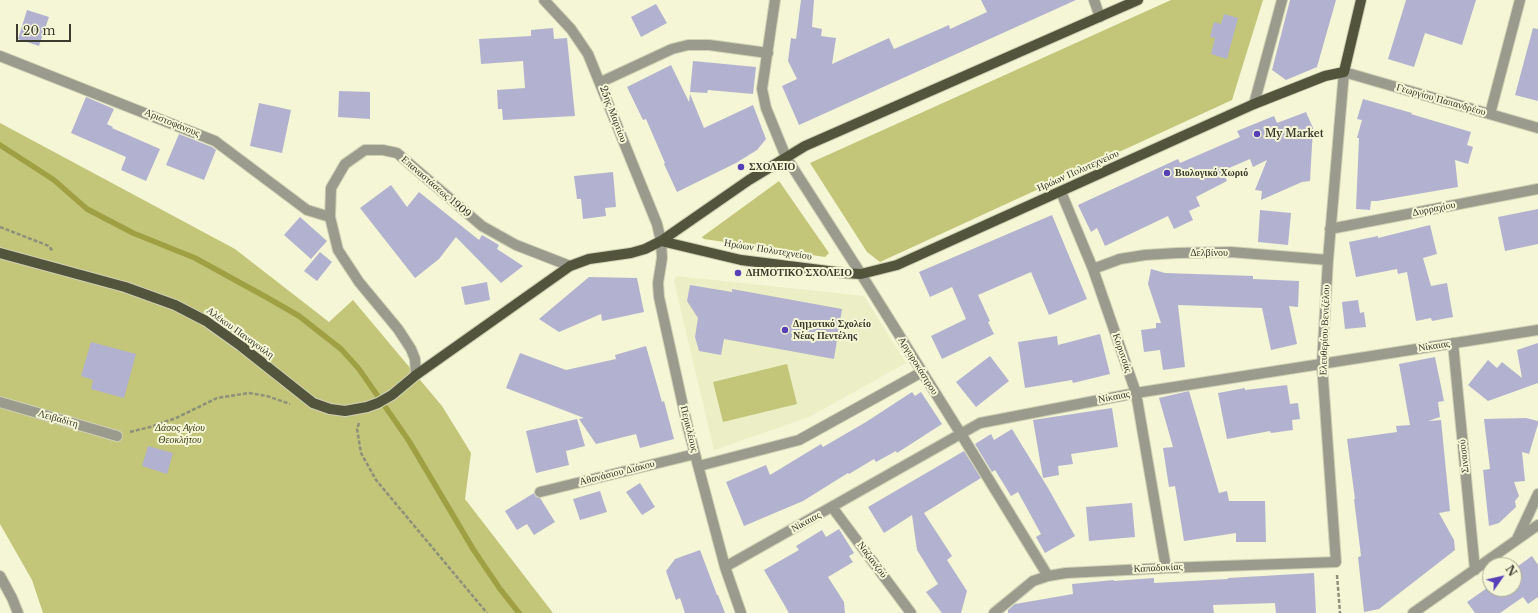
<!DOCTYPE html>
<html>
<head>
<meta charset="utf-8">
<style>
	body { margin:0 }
	#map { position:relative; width:1538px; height:613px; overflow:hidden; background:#f4f6d5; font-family:"Libre Baskerville",serif }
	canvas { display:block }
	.north { position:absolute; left:1482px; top:557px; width:40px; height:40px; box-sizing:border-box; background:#f4f6d5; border:1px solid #aaab92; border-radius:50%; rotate:56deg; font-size:11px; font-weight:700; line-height:16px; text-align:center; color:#3b3b2e }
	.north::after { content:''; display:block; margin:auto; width:14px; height:18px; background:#5640b8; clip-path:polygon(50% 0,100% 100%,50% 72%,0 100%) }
	.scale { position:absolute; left:16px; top:24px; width:55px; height:18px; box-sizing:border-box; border:2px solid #3b3b2e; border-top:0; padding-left:5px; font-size:12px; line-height:14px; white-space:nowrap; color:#3b3b2e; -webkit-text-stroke:3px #f4f6d5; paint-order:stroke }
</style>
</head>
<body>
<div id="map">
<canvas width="1538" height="613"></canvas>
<div class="north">N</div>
<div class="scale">20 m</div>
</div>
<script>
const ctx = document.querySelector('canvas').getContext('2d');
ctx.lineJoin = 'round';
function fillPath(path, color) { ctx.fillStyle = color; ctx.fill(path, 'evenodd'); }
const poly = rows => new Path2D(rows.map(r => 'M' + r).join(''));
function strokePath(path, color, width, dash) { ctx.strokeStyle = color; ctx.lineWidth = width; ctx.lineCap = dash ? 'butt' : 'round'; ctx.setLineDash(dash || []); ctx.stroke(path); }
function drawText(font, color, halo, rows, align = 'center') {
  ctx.font = font + ' "Libre Baskerville",serif'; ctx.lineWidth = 4; ctx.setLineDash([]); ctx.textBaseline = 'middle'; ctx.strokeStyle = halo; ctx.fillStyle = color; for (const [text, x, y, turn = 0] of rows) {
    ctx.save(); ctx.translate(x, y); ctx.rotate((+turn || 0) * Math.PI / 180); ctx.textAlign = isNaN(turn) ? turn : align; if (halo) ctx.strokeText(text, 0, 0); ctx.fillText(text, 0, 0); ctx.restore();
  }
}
const built = poly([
	[676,276,864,296,906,363,809,417,714,450,674,281]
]);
const green = poly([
	[1171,0,1263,0,1232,100,880,262,867,252,810,163],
	[0,123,235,249,329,322,353,300,442,406,471,453,465,499,553,613,43,613,32,580,0,524],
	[779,181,829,253,825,257,704,239,702,237],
	[787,364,797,404,723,422,713,382]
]);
const stream = poly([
	[0,145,54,180,87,209,133,233,195,258,266,297,299,316,341,349,359,369,409,441,473,549,500,589,519,613]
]);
const building = poly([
	[801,0,814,0,812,27,822,29,821,36,836,38,832,64,889,38,894,49,949,25,950,29,987,12,981,0,1076,0,799,125,782,86,797,79,788,61,791,38,796,39],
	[1290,0,1336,0,1317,67,1286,80,1272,70],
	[1406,0,1476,0,1462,45,1425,33,1414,67,1388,59],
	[656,4,667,23,641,37,631,17],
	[27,10,49,17,39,46,18,39],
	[1224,14,1238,18,1227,59,1211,54,1215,38,1210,37,1214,22,1221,24],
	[553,28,554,39,567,38,575,116,503,120,502,109,498,109,497,90,525,88,523,61,481,64,479,39,531,36,531,30],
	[1533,28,1538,29,1538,101,1515,95],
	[693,61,756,67,753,94,708,90,707,93,690,92],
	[671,65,689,102,690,94,704,128,753,105,766,139,757,150,736,163,677,192,664,164,665,163,646,119,643,120,627,87],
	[339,91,370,92,370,119,338,117],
	[86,97,114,109,107,124,113,127,112,128,160,149,146,181,121,170,126,157,71,133],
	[1363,99,1412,113,1411,114,1471,132,1467,145,1473,147,1468,164,1455,160,1458,187,1377,201,1371,201,1370,210,1356,209,1359,138,1357,138,1362,120,1357,119],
	[259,103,291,110,282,153,250,146],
	[1306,112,1313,128,1310,181,1302,182,1261,200,1262,191,1255,190,1267,160,1253,167,1250,159,1222,171,1227,181,1196,197,1200,206,1189,211,1193,220,1174,229,1168,216,1105,246,1097,228,1091,232,1078,205,1178,159,1180,163,1240,137,1237,131,1274,116,1277,123],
	[179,134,212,147,216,150,204,180,166,165],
	[613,172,616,207,605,208,606,216,583,219,581,199,577,199,574,176],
	[391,185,407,207,419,192,479,240,482,235,499,245,497,249,523,266,501,283,456,237,439,259,415,278,360,208],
	[1538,209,1538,244,1505,251,1498,217],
	[1260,210,1291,213,1288,245,1258,242],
	[1052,215,1087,299,1049,315,1031,272,978,295,990,321,988,322,994,334,942,359,931,336,966,319,952,287,930,297,919,272],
	[300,217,327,241,311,259,284,235],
	[1430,225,1437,254,1423,258,1431,286,1447,283,1453,317,1432,321,1431,318,1416,321,1407,272,1398,274,1397,269,1356,277,1349,242,1378,236,1378,238],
	[320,252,332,262,317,281,304,271],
	[1151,269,1165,273,1253,276,1253,279,1299,281,1298,307,1289,306,1297,344,1271,350,1262,308,1178,305,1185,367,1163,370,1160,350,1144,352,1141,330,1156,328,1156,323,1161,323,1148,284],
	[589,277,637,278,644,312,602,321,601,314,559,332,539,319],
	[487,282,490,300,465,305,461,287],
	[690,285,732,292,732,289,842,309,834,359,724,339,721,355,699,351,695,337,698,318,687,301],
	[1358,300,1360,313,1364,312,1366,327,1345,329,1342,302],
	[1100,334,1110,374,1073,383,1072,380,1025,388,1018,342,1057,336,1058,345],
	[91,342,136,354,124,398,91,389,93,380,81,376],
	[1538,343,1538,383,1488,401,1468,385,1488,360,1497,368,1502,362,1522,378,1517,350],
	[646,346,662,402,664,401,674,439,640,448,636,434,596,444,579,419,584,418,506,388,520,353,566,370,616,359,615,355],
	[990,356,1009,381,976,407,956,382],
	[1435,357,1444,401,1438,402,1440,417,1428,421,1441,420,1450,511,1439,513,1454,540,1455,550,1379,609,1364,612,1358,557,1361,556,1354,499,1355,499,1347,439,1397,432,1396,426,1410,425,1399,364],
	[1287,385,1290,404,1298,403,1300,419,1292,420,1293,430,1271,433,1270,431,1227,439,1218,393,1245,388,1245,390],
	[1189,391,1219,493,1227,491,1229,501,1265,501,1266,542,1236,542,1236,533,1184,541,1175,486,1169,487,1163,448,1173,447,1159,398],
	[912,392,915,396,921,392,942,424,897,453,896,451,876,462,874,459,849,474,848,473,803,501,744,526,726,482,766,465,770,475,821,444,823,447,866,422],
	[1112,408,1118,447,1071,454,1073,464,1058,466,1059,475,1043,478,1033,420],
	[1526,418,1538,421,1538,424,1529,454,1522,452,1525,481,1514,482,1519,496,1515,501,1516,507,1499,523,1489,526,1483,470,1490,469,1484,419],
	[577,419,585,446,566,451,569,465,536,473,526,431],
	[1012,429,1048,488,1075,536,1045,553,1036,537,1041,534,1018,492,1011,496,995,470,992,472,975,444,991,434,994,440],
	[148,446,173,453,167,474,142,466],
	[964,451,981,478,924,513,952,556,947,560,967,591,961,613,942,613,926,592,938,584,917,550,912,515,884,533,868,507],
	[640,483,655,507,642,515,626,492],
	[600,491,607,512,580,520,573,499],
	[534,493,536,497,540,498,555,522,534,535,527,524,517,530,505,511],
	[1132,503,1135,537,1089,541,1086,507],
	[839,529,854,553,849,556,853,562,828,577,844,602,845,613,789,613,764,570,799,550,796,546,822,530,826,537],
	[700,550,717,595,718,595,725,613,685,613,680,598,676,600,666,571,675,559],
	[1532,556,1538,565,1538,597,1528,604,1523,597,1500,613,1475,613,1467,602,1490,586,1490,589,1514,589,1514,569],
	[1314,573,1316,613,1276,613,1275,603,1213,605,1214,613,1008,613,1008,610,1015,604,1073,594,1072,584,1114,580,1114,581,1154,578,1154,583,1228,579,1228,578]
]);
const path = poly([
	[0,227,49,246,53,252],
	[359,423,357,429,361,453,376,480,487,613],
	[130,432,150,427,176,418,217,398,249,393,267,396,290,404],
	[1337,575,1340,613]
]);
const minor = poly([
	[544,0,571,29,588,54,657,224,661,241,662,258,658,283,659,297,687,424,725,567,741,613],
	[775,0,762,89,766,108,786,157,861,274,961,434,1048,576],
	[1094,0,1100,17],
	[0,56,215,141,307,210,330,217],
	[601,82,672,49,688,45,709,45,768,53],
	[1254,104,1282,0],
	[1490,114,1520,0],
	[1061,192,1093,269,1136,393,1166,568],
	[1330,229,1538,189],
	[1093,269,1120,259,1145,255,1177,253,1231,252,1328,260],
	[1453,343,1475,570],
	[416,375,415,359,411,349,398,329,359,282,338,250,330,217,331,188,345,164,365,150,383,150,397,153,482,226,516,245,570,266],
	[0,402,117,436],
	[699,466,799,440,922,372],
	[540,492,695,454],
	[832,507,911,613],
	[1517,539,1538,494],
	[725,567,980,423,1136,393,1538,330],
	[0,576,12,598,18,613],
	[994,613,1033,581,1048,576,1066,573,1166,568,1336,562,1322,364,1328,260,1344,72,1538,128],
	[1413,613,1538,525]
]);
const major = poly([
	[661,241,741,260,844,273,861,274,897,265,1254,104,1325,76,1344,72,1361,0],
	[0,253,125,287,175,305,206,321,241,346,313,403,330,409,345,411,367,407,378,403,392,395,416,375,570,266,589,259,631,253,645,249,661,241,749,180,805,146,1138,0]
]);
const markers = [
	[1257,134,4,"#5640b8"],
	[741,167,4,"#5640b8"],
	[1167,173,4,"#5640b8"],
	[738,273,4,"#5640b8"],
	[785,330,4,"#5640b8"]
];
const streetNames = [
	["Γεωργίου Παπανδρέου",1441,100,16],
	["25ης Μαρτίου",613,114,69],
	["Αριστοφάνους",172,123,22],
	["Ηρώων Πολυτεχνείου",1078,171,-24],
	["Επαναστάσεως 1909",436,187,41],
	["Δυρραχίου",1434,209,-11],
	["Ηρώων Πολυτεχνείου",768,250,9],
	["Δελβίνου",1209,253],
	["Ελευθερίου Βενιζέλου",1325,330,-88],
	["Αλέκου Παναγούλη",240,333,36],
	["Νίκαιας",1434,346,-9],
	["Κορυτσάς",1122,353,71],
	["Αργυροκάστρου",918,366,58],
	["Νίκαιας",1114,397,-11],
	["Λειβαδίτη",58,419,16],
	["Περικλέους",689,429,76],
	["Σινασού",1464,456,-96],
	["Αθανάσιου Διάκου",617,473,-14],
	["Νίκαιας",806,522,-29],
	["Ναζιανζού",872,560,53],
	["Καπαδοκίας",1158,568,-3]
];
const poiNames = [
	["My Market",1265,134],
	["ΣΧΟΛΕΙΟ",749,167],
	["Βιολογικό Χωριό",1175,173],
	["ΔΗΜΟΤΙΚΟ ΣΧΟΛΕΙΟ",746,273],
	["Δημοτικό Σχολείο",793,324],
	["Νέας Πεντέλης",793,336]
];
const parkNames = [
	["Δάσος Αγίου",180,428],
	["Θεοκλήτου",180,440]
];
fillPath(built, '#eceec5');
fillPath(green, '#c3c578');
strokePath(stream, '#9fa044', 5.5);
fillPath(building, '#b2b2d0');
strokePath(minor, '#cfd1b4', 12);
strokePath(major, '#cfd1b4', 12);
strokePath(path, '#8f907a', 2.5, [4, 2]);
strokePath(minor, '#9a9b8d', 10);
strokePath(major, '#53543c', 10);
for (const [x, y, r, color] of markers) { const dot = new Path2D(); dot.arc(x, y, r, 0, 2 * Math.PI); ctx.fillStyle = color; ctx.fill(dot); strokePath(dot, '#f4f6d5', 1.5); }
drawText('10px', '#3b3b2e', '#f4f6d5', streetNames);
drawText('bold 10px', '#3b3b2e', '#f4f6d5', poiNames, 'left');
drawText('italic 10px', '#3f4019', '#f4f6d5', parkNames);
</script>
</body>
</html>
